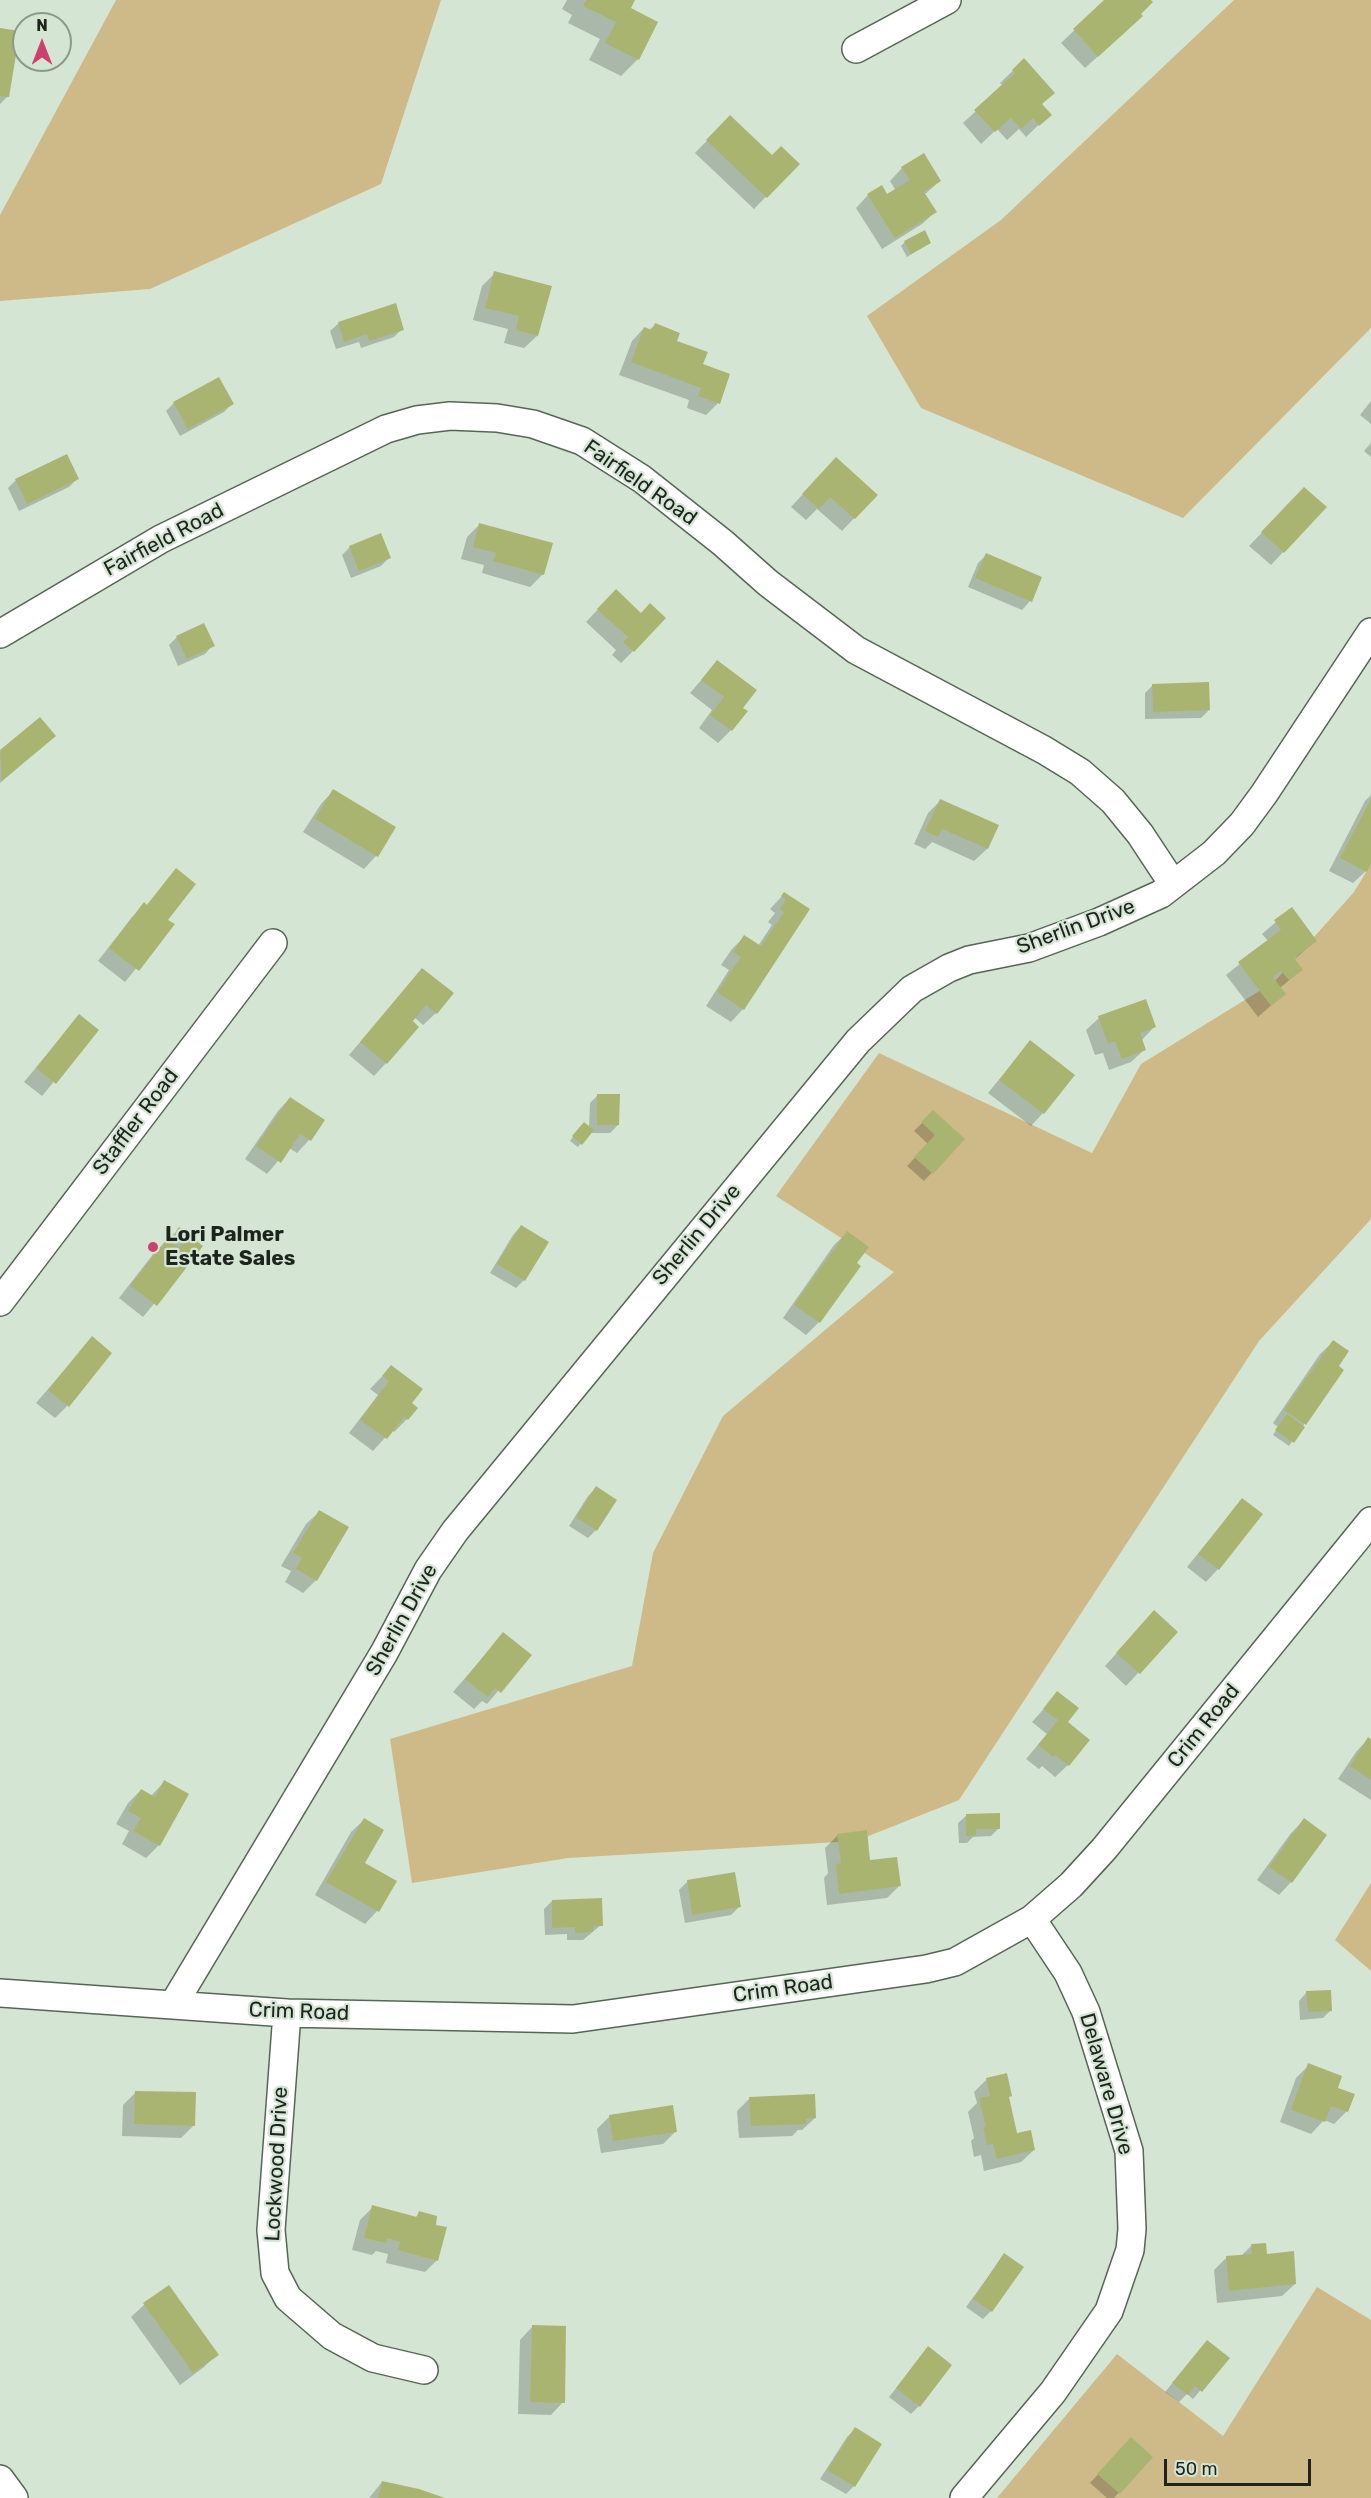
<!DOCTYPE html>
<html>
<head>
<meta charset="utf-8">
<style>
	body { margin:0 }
	#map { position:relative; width:1371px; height:2498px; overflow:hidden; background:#d4e6d3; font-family:Rubik,sans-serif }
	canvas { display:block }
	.north { position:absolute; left:12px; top:12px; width:60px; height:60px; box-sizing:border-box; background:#d4e6d3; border:2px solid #8b988a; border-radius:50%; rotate:0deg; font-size:16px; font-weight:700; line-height:24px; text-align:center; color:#1d241d }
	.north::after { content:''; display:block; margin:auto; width:21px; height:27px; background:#cd406e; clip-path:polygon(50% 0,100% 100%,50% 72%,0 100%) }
	.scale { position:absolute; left:1164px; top:2459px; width:147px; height:27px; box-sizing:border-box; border:3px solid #1d241d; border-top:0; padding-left:8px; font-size:18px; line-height:21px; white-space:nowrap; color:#1d241d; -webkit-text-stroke:4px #d4e6d3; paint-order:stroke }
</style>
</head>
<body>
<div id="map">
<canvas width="1371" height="2498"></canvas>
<div class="north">N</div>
<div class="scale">50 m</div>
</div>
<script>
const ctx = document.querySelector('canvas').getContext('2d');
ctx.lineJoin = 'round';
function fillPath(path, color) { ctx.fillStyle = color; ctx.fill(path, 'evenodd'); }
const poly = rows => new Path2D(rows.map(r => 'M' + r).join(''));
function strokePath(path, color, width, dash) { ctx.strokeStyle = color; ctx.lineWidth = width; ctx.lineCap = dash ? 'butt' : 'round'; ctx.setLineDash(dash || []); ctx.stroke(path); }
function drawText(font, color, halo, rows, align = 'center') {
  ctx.font = font + ' Rubik,sans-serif'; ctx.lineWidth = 4.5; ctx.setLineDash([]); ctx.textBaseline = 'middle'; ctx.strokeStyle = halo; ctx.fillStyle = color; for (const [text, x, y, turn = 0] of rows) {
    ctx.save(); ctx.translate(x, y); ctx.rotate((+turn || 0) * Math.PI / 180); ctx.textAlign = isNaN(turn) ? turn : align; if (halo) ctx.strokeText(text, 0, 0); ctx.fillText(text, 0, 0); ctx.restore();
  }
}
const green = poly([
	[116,0,441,0,381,184,150,289,0,301,0,215],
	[1234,0,1371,0,1371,328,1183,518,921,408,867,316,1001,220],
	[1371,864,1371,1219,1259,1341,959,1800,856,1841,568,1858,412,1883,390,1739,632,1666,653,1553,723,1416,894,1272,776,1196,879,1053,1092,1153,1141,1064,1274,982,1354,892],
	[1371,1883,1371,1971,1335,1940],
	[1317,2287,1371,2320,1371,2498,997,2498,1117,2354,1223,2436]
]);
const shadow = poly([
	[567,0,633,0,629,9,638,59,621,76,589,60,600,39,568,23,572,15,562,9],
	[1106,0,1149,0,1128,29,1085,68,1061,43],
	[0,30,8,96,0,104],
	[1024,60,1041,105,1050,114,1026,137,1019,129,1007,140,997,129,981,144,963,123,1003,86,1000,83],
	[730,117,772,157,798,164,754,209,695,153],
	[902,168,940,181,924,195,935,212,922,224,882,249,856,208,868,195,887,196,896,191,890,181],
	[905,242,930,243,907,257,901,246],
	[495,273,537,336,524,348,504,343,508,329,473,320,482,286],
	[339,323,402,329,394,337,361,348,359,342,336,349,330,331],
	[655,325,702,365,718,403,706,415,687,408,689,400,619,375,632,341,644,328,649,330],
	[1371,401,1371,424,1360,415],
	[174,403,232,404,224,412,180,436,166,411],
	[1371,443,1371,457,1364,451],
	[824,471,876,495,842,531,817,509,806,520,791,507],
	[77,479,69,487,19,511,8,488,16,480],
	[1304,489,1325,507,1271,565,1249,546],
	[480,524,543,574,530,587,482,573,484,565,461,559,467,537],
	[350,547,389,558,381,566,351,578,342,555],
	[986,555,1040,578,1030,601,1022,610,968,587,978,563],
	[603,604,641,615,633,651,621,663,612,655,616,650,586,622],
	[177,637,213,645,205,654,178,666,169,645],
	[717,662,741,708,731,730,718,743,699,728,712,710,690,693],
	[1153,685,1209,710,1201,718,1145,719,1145,693],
	[39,719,54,736,0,783,0,752],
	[333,791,394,828,376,856,364,869,303,832,321,804],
	[1371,795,1371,860,1366,871,1353,883,1329,871,1365,801],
	[941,800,997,826,987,849,974,861,932,842,925,849,914,844,928,813],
	[176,870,166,920,172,925,125,982,98,961,132,917,146,906],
	[784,894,808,909,743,1009,731,1022,706,1006,729,970,721,965,732,949,744,937,758,946,772,925,768,922,775,913,770,909],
	[1291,909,1315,941,1294,960,1301,970,1280,988,1284,994,1258,1017,1226,975,1268,941,1262,934],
	[422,970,436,1013,423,1025,414,1017,386,1063,374,1076,349,1055],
	[79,1016,97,1030,42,1096,24,1082],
	[1099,1018,1154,1027,1141,1041,1144,1050,1131,1062,1109,1070,1103,1053,1095,1055,1086,1030],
	[1030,1042,1043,1113,1031,1126,988,1093],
	[598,1095,618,1125,610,1133,590,1133,578,1147,570,1141,580,1127,589,1128,590,1103],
	[290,1098,323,1121,309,1140,297,1153,289,1148,267,1174,245,1159,278,1111],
	[933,1112,963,1140,924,1181,907,1166,928,1144,914,1131],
	[521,1226,524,1280,516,1288,490,1273,513,1235],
	[179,1229,201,1247,143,1317,119,1298,154,1253],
	[847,1233,819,1322,806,1335,783,1318,834,1245],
	[92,1338,67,1406,55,1418,36,1403],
	[1333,1342,1336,1367,1342,1370,1289,1446,1273,1435,1278,1427,1273,1423,1320,1354],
	[391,1367,410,1404,407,1419,394,1432,392,1430,373,1451,349,1433,378,1395,370,1389],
	[596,1488,596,1530,588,1538,569,1526,588,1496],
	[1242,1500,1218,1569,1206,1582,1187,1567],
	[319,1512,316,1580,303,1593,285,1582,291,1571,281,1566,306,1524],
	[1142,1625,1176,1632,1126,1686,1105,1666],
	[503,1634,529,1655,487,1704,482,1701,474,1709,453,1692],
	[1058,1693,1066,1722,1068,1765,1055,1777,1042,1766,1039,1769,1026,1759,1047,1734,1032,1722],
	[1368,1739,1371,1741,1371,1800,1338,1779,1356,1752],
	[164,1782,159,1845,146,1858,122,1844,129,1831,116,1824,128,1803,141,1790,151,1796],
	[967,1815,999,1828,991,1836,973,1837,967,1843,959,1843,958,1823],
	[364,1820,363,1863,395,1882,377,1911,365,1924,315,1895,351,1832],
	[1304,1820,1291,1882,1279,1895,1257,1880,1291,1833],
	[838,1835,899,1886,887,1898,827,1905,824,1878,828,1873,825,1848],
	[687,1882,739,1907,731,1915,685,1923,679,1890],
	[552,1901,601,1925,583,1940,567,1940,567,1934,545,1935,544,1909],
	[1307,1992,1331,2010,1323,2018,1300,2020,1299,2001],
	[1309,2065,1336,2089,1347,2111,1334,2124,1324,2120,1311,2134,1280,2122,1296,2078],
	[987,2079,1008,2098,1016,2134,1034,2150,1021,2162,984,2171,981,2155,974,2157,971,2141,974,2138,968,2112,977,2103,974,2092],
	[136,2092,194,2125,181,2138,122,2136,123,2105],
	[750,2098,815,2118,802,2130,798,2130,792,2136,739,2138,737,2111],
	[610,2116,676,2131,663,2144,601,2153,597,2129],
	[373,2207,415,2218,419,2213,437,2260,425,2272,386,2263,388,2254,376,2251,372,2255,352,2250,360,2220],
	[1251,2246,1265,2255,1295,2284,1282,2296,1217,2303,1214,2270,1227,2257,1241,2256],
	[1004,2255,991,2311,983,2319,966,2307],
	[168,2287,217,2354,204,2367,180,2385,131,2317,144,2305],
	[532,2327,563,2402,551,2415,518,2414,520,2340],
	[928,2348,919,2406,911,2414,889,2397],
	[1199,2351,1227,2359,1193,2399,1187,2394,1179,2402,1165,2392],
	[855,2429,854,2486,846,2494,820,2479,847,2437],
	[1123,2447,1151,2457,1114,2498,1107,2498,1090,2483],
	[382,2482,443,2498,369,2498]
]);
const building = poly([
	[586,0,635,0,631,8,658,22,639,60,605,43,616,22,583,6],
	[1104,0,1151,0,1153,2,1141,14,1143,16,1098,57,1073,29],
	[0,28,20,31,9,97,0,96],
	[1024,58,1055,93,1042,104,1052,115,1039,126,1033,118,1021,129,1011,118,995,132,974,110,1015,73,1012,70],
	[730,115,772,155,781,146,800,164,767,198,706,140],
	[924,153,941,181,924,192,937,212,895,238,867,194,882,185,887,194,910,180,901,167],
	[925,230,931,243,911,254,904,241],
	[494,271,552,286,538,336,516,330,519,316,485,308],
	[396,303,404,330,369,341,367,334,344,342,338,322],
	[655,323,680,333,677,341,708,352,703,364,730,374,720,404,698,396,701,388,631,362,644,327,652,330],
	[219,377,234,404,188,429,173,402],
	[67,454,79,479,27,504,15,479],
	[836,457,878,495,855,519,830,497,819,509,802,494],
	[1304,487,1327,507,1284,553,1261,532],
	[479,523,553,543,544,575,493,561,496,553,473,547],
	[381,533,391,558,359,571,349,546],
	[986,553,1042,577,1032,602,975,578],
	[616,589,641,613,650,603,666,618,634,652,623,642,628,637,597,609],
	[204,623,215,646,187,659,176,636],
	[717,660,757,690,743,708,748,711,732,731,710,715,724,697,701,680],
	[1209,682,1210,710,1153,712,1152,684],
	[40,717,56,736,2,781,0,750],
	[333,789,396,827,378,857,315,819],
	[940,799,999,825,988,849,942,829,938,837,925,831],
	[1371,799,1371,864,1367,872,1340,858],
	[176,868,196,884,168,920,175,924,139,971,109,948,144,902,147,905],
	[784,892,810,909,744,1010,717,992,741,957,733,952,744,935,761,946,784,912,780,909,786,900,781,896],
	[1292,907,1317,941,1294,958,1303,970,1289,980,1281,971,1273,977,1286,994,1271,1006,1238,962,1281,930,1274,920],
	[422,968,454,993,437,1014,426,1005,413,1021,419,1027,387,1064,360,1042],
	[1146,999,1156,1027,1140,1033,1146,1050,1122,1059,1115,1041,1108,1044,1098,1016],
	[79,1014,99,1030,56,1084,36,1068],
	[1030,1040,1075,1075,1044,1114,999,1080],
	[597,1094,620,1094,619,1125,597,1125],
	[290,1097,325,1120,311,1141,300,1134,281,1163,256,1146],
	[933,1110,965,1139,933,1174,914,1157,935,1135,921,1122],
	[584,1122,594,1130,582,1145,572,1136],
	[521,1225,549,1242,525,1281,497,1264],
	[179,1227,203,1246,157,1306,130,1285,167,1239,179,1248,187,1239,176,1231],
	[847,1231,869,1247,857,1263,861,1266,820,1323,794,1305],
	[92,1336,112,1353,69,1407,48,1390],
	[1333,1340,1349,1351,1339,1366,1344,1370,1306,1425,1284,1410],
	[391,1365,423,1389,412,1403,418,1408,408,1420,404,1417,387,1439,360,1420,389,1381,382,1376],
	[1287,1414,1305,1427,1294,1443,1275,1430],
	[596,1486,617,1500,597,1531,576,1517],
	[1242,1498,1263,1514,1219,1570,1198,1554],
	[319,1510,349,1527,317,1581,296,1569,302,1558,293,1553],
	[1154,1610,1178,1632,1140,1674,1116,1653],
	[503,1632,532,1655,501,1693,495,1688,488,1697,465,1679],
	[1057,1691,1079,1708,1068,1722,1090,1740,1069,1766,1055,1755,1053,1757,1038,1745,1058,1720,1043,1709],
	[1368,1737,1371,1739,1371,1780,1350,1766],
	[164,1780,189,1794,160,1846,133,1831,141,1818,128,1811,141,1789,155,1797],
	[1000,1813,1000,1829,976,1829,976,1835,966,1836,966,1814],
	[364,1818,384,1830,365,1863,397,1881,379,1912,326,1882],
	[1304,1818,1327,1835,1292,1883,1269,1867],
	[867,1830,870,1860,897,1857,901,1886,839,1894,836,1864,841,1863,837,1834],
	[735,1872,741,1907,692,1915,687,1880],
	[602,1898,603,1926,593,1926,593,1932,575,1933,575,1927,552,1928,552,1900],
	[1331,1990,1332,2011,1308,2012,1306,1991],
	[1308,2063,1342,2076,1338,2088,1355,2094,1348,2112,1331,2106,1325,2122,1291,2110],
	[1007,2073,1012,2096,1009,2097,1017,2133,1031,2130,1035,2150,997,2159,993,2144,987,2145,983,2127,986,2127,979,2098,990,2096,986,2078],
	[135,2091,196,2092,195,2126,134,2124],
	[815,2094,816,2118,806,2119,806,2124,751,2126,749,2097],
	[673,2105,677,2132,613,2141,609,2115],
	[372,2205,417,2217,419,2211,437,2216,436,2225,447,2227,438,2261,398,2250,400,2242,387,2238,386,2243,364,2238],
	[1266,2243,1267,2254,1294,2251,1296,2284,1229,2291,1226,2256,1252,2254,1251,2244],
	[1004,2253,1024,2267,992,2312,973,2299],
	[169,2285,219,2355,193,2373,143,2303],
	[532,2325,566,2326,565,2403,530,2402],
	[1207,2340,1230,2358,1202,2392,1195,2386,1188,2395,1172,2383],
	[928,2346,952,2365,920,2407,896,2388],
	[855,2427,882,2444,855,2487,827,2470],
	[1131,2437,1153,2457,1120,2494,1097,2474],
	[382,2481,419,2489,445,2498,378,2498]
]);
const minor = poly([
	[856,49,947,0],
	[0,634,161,539,386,429,417,420,450,416,497,418,533,424,582,441,642,479,723,543,768,583,856,650,1044,750,1080,772,1113,801,1140,834,1173,884],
	[0,1302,273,943],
	[0,1993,287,2013,573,2019,926,1969,955,1962,1032,1919,1071,1885,1104,1849,1371,1521],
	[173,2005,384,1653,428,1570,455,1531,858,1041,912,989,949,968,969,960,1029,948,1099,922,1161,894,1214,853,1242,824,1264,794,1371,632],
	[287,2013,271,2230,275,2273,288,2298,332,2336,373,2358,424,2370],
	[0,2479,14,2498],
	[964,2498,1053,2392,1109,2311,1130,2250,1132,2229,1129,2151,1086,2012,1068,1973,1032,1919]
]);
const markers = [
	[153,1247,6,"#cd406e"]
];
const streetNames = [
	["Fairfield Road",640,483,35],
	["Fairfield Road",164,540,-28],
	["Sherlin Drive",1076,927,-20],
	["Staffler Road",136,1122,-53],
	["Sherlin Drive",697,1235,-50],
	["Sherlin Drive",402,1620,-61],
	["Crim Road",1204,1726,-51],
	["Crim Road",783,1989,-8],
	["Crim Road",299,2012,2],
	["Delaware Drive",1106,2084,74],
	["Lockwood Drive",277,2164,-87]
];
const poiNames = [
	["Lori Palmer",165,1235],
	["Estate Sales",165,1259]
];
fillPath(green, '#ceba88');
fillPath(shadow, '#0003');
fillPath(building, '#aab471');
strokePath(minor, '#566655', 30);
strokePath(minor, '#fff', 27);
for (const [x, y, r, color] of markers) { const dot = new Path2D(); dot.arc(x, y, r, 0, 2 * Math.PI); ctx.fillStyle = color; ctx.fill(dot); strokePath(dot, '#d4e6d3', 2); }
drawText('21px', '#1d241d', '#d4e6d3', streetNames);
drawText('bold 21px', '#1d241d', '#d4e6d3', poiNames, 'left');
</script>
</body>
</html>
